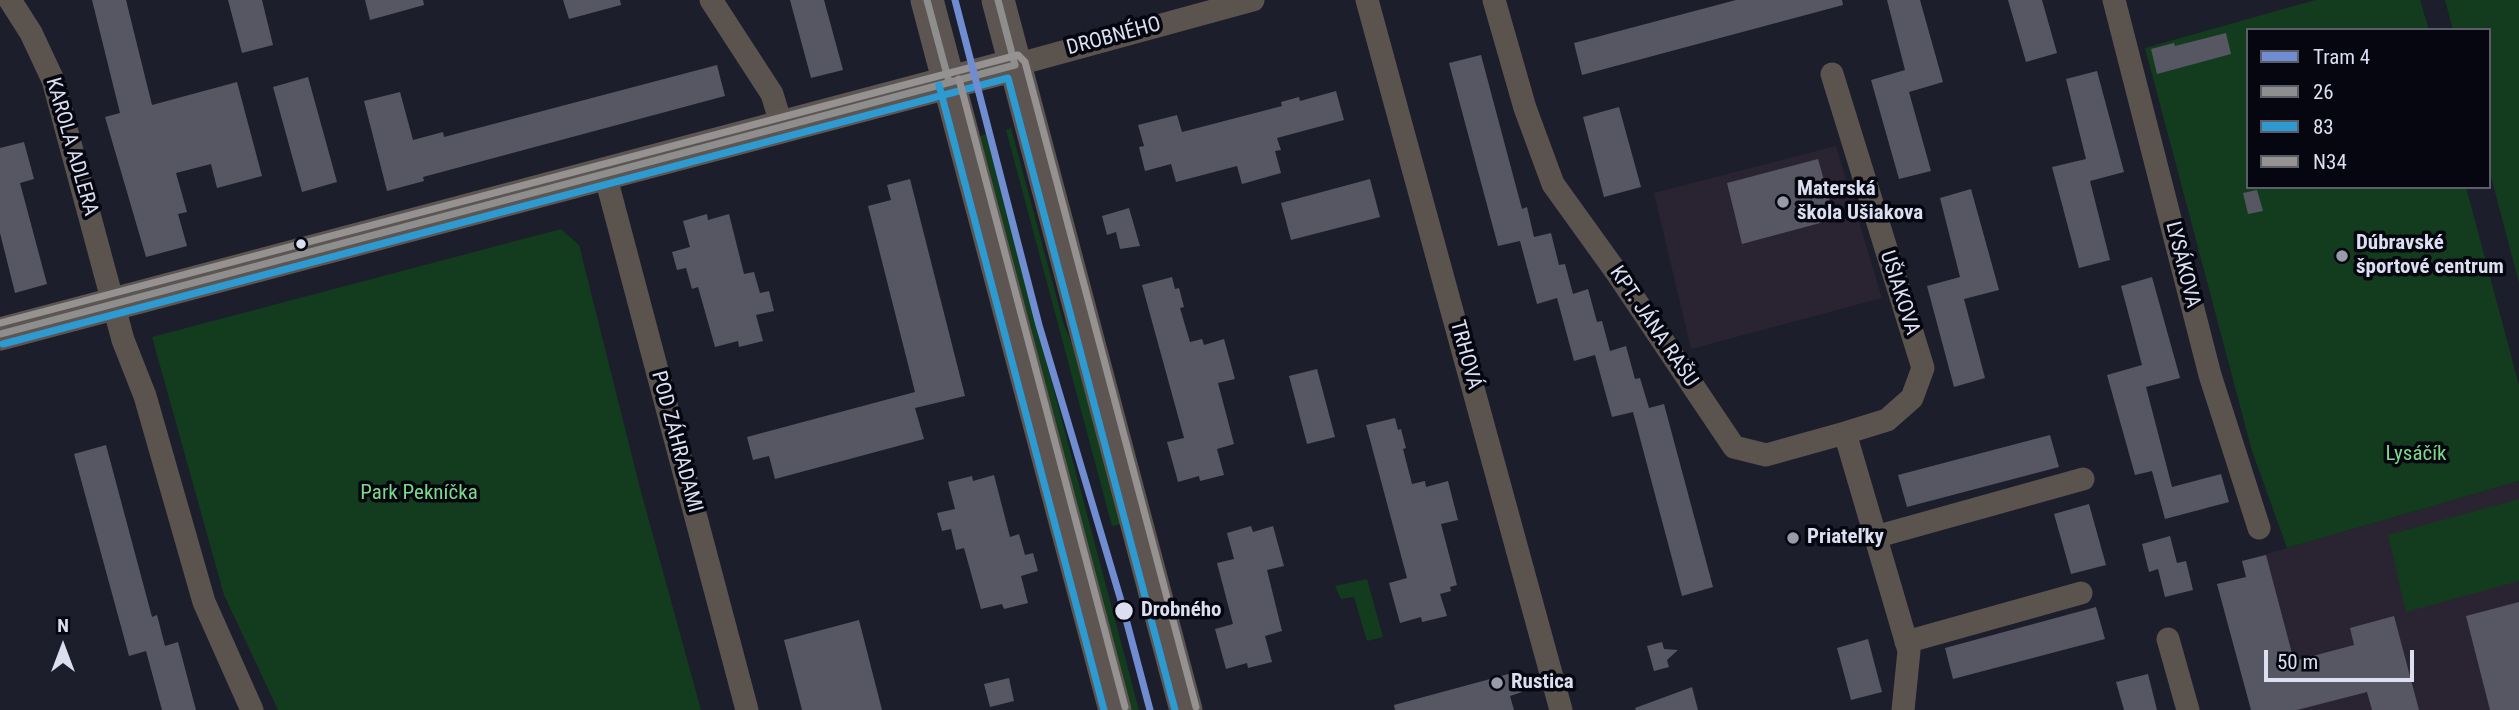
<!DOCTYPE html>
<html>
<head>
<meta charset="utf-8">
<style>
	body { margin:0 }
	#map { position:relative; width:2519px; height:710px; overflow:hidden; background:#1c1e2b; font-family:"Roboto Condensed",sans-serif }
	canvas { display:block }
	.legend { position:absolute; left:2246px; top:28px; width:245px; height:161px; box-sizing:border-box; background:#05060f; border:2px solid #5b5d69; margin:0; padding:9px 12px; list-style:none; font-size:21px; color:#dbdfef }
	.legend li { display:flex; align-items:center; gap:14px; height:35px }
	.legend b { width:35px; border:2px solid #5b5d69 }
	.north { position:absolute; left:28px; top:612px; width:70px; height:70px; -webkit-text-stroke:5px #05060f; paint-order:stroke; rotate:0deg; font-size:19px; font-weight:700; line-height:28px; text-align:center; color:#dbdfef }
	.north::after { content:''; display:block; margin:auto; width:24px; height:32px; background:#dbdfef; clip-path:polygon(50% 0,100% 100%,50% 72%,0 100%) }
	.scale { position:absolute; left:2264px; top:650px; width:150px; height:32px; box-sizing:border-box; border:4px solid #dbdfef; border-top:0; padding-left:9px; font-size:21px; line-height:24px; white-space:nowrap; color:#dbdfef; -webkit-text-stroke:5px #05060f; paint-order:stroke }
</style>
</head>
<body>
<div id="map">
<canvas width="2519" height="710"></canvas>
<ul class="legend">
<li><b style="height:9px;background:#6f8dd0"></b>Tram 4</li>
<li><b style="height:9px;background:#8e8e8e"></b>26</li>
<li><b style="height:9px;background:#2d9ad1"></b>83</li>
<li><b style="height:9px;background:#959291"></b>N34</li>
</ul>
<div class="north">N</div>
<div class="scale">50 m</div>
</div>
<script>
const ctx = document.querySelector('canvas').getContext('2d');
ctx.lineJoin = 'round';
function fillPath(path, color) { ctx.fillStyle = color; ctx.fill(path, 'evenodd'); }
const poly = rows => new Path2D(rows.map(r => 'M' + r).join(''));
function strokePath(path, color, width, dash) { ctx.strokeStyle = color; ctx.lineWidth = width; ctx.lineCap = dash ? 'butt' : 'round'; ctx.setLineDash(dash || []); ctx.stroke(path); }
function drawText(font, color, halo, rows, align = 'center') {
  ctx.font = font + ' "Roboto Condensed",sans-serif'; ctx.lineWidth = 7; ctx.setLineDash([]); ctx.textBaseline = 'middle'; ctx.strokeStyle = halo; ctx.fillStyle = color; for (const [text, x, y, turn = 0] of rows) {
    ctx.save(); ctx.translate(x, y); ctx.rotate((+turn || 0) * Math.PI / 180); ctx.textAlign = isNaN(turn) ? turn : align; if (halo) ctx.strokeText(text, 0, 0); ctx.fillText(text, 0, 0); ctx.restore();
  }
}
const education = poly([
	[1836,146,1882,298,1691,349,1654,193],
	[2519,481,2519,710,2251,710,2217,584,2246,577,2242,561]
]);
const green = poly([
	[2315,0,2420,0,2429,30,2248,30,2248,187,2466,187,2519,385,2519,481,2287,548,2252,451,2145,48],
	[2445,0,2519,0,2519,283,2489,169,2489,30,2453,30],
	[1011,128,1064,325,1087,378,1122,524,1112,526,1006,130],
	[986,134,1139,710,1127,710,975,138],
	[561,229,579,245,640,488,701,710,278,710,224,595,152,337],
	[2519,499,2519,581,2406,612,2388,535],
	[1367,579,1383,637,1367,641,1354,597,1341,599,1335,586]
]);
const building = poly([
	[92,0,126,0,152,105,237,82,262,176,217,188,211,164,176,173,187,212,178,214,187,246,146,257,105,117,120,113],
	[228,0,262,0,273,45,242,53],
	[365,0,423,0,424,5,370,20],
	[563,0,620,0,621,5,569,19],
	[790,0,824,0,843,70,811,78],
	[1736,0,1842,0,1843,5,1582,75,1574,43],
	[1887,0,1920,0,1943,82,1909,92,1931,171,1899,179,1871,80,1905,70],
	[2008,0,2042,0,2057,53,2026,62],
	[2226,33,2231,54,2157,74,2151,49,2174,43,2175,46],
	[1481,55,1522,209,1527,207,1534,237,1551,233,1559,265,1565,264,1573,294,1588,289,1597,322,1602,321,1610,351,1626,346,1635,379,1640,378,1649,408,1664,404,1713,587,1682,596,1633,412,1612,417,1595,355,1574,361,1557,298,1537,304,1520,241,1498,246,1449,63],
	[717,65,725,96,423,177,424,181,387,191,364,101,400,92,413,140,443,132,444,137],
	[2097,71,2124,172,2090,181,2110,260,2079,268,2052,167,2086,159,2066,79],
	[308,77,337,182,302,192,273,87],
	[1336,91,1344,120,1277,138,1281,150,1275,151,1281,173,1242,184,1237,166,1176,182,1171,164,1145,171,1139,147,1144,146,1138,125,1177,115,1182,132,1282,106,1281,102,1299,97,1300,101],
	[1619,107,1641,187,1604,197,1583,117],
	[24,142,34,179,20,183,47,284,15,293,0,233,0,148],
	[1818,159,1835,219,1742,244,1727,183],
	[910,179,965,396,915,408,924,439,775,479,769,456,753,460,747,437,915,392,868,206,891,200,887,185],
	[1370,179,1380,217,1291,240,1281,203],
	[1971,189,1999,290,1964,299,1985,378,1954,387,1927,286,1960,277,1940,198],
	[2257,190,2263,211,2248,214,2243,193],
	[1129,208,1140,246,1120,249,1116,232,1107,235,1102,216],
	[707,214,708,220,729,214,744,274,754,272,760,293,769,291,774,311,756,315,763,341,739,347,738,341,715,347,698,287,692,289,686,268,677,270,672,252,690,247,683,221],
	[1172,277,1175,289,1179,288,1184,307,1180,308,1190,342,1202,339,1204,345,1224,339,1235,379,1218,383,1234,444,1217,449,1224,475,1200,481,1199,476,1178,482,1167,442,1184,438,1142,285],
	[2152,277,2180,378,2146,387,2172,487,2221,474,2229,502,2165,519,2152,471,2135,475,2107,375,2142,365,2121,286],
	[1317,369,1335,437,1307,444,1289,376],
	[1395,418,1398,430,1401,429,1406,448,1403,449,1412,484,1425,481,1426,487,1448,481,1458,520,1441,524,1457,585,1450,587,1451,591,1440,594,1447,616,1422,622,1421,617,1400,623,1389,583,1407,578,1366,425],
	[2050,435,2059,467,1907,507,1898,475],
	[106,445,152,617,157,615,165,646,178,642,196,710,162,710,146,651,129,656,74,454],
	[994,475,1010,537,1019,534,1025,555,1033,553,1038,571,1021,576,1028,603,1004,609,1002,604,981,609,964,548,956,550,951,529,942,531,937,513,955,509,948,482,972,476,973,481],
	[2089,504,2106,565,2071,574,2054,514],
	[1251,526,1253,532,1273,526,1284,566,1267,570,1282,631,1265,636,1272,662,1248,668,1247,663,1226,669,1215,629,1233,624,1217,563,1234,559,1227,533],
	[2170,536,2177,563,2186,561,2193,590,2165,597,2158,569,2149,572,2142,544],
	[2266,555,2294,661,2354,645,2350,628,2394,616,2419,710,2372,710,2367,692,2297,710,2251,710,2217,584,2246,577,2242,561],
	[2519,602,2519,710,2490,710,2466,616],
	[2096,607,2105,639,1953,679,1945,648],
	[859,620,882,710,802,710,784,640],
	[1868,639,1882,692,1851,700,1837,648],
	[1662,642,1664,649,1678,650,1667,660,1669,667,1654,671,1647,646],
	[1516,672,1522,692,1510,696,1514,710,1395,710,1394,705],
	[2148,674,2157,710,2124,710,2116,682],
	[1009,678,1014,701,990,707,984,684],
	[1692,687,1698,710,1636,710,1635,708]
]);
const street = poly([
	[10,0,31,33,53,80,123,340,145,396,204,602,252,710],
	[711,0,772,94,782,127],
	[1367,0,1561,710],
	[1494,0,1525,108,1553,184,1617,273,1734,447,1766,455,1845,433,1909,651,1903,710],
	[2114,0,2210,375,2259,528],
	[1015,65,1253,0],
	[1832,74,1923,368,1912,398,1887,420,1845,433],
	[605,174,747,710],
	[1875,537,2083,479],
	[2168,639,2188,710],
	[1906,642,2081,593]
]);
const secondary = poly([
	[927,0,1115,710],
	[998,0,1186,710],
	[0,334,1015,65]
]);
const bus1 = poly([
	[927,0,949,82],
	[998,0,1015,65],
	[0,334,1015,65]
]);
const bus2 = poly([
	[939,85,1104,710],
	[3,344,1008,78,1175,710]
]);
const bus3 = poly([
	[959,79,1125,707],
	[0,323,1018,55,1025,62,1196,707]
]);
const tram1 = poly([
	[955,0,1039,325,1122,604,1150,710]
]);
const markers = [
	[1783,202,7,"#989baa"],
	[301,244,6,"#dbdfef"],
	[2342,256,7,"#989baa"],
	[1793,538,7,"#989baa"],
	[1124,611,10,"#dbdfef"],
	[1497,683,7,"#989baa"]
];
const streetNames = [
	["DROBNÉHO",1114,37,-15],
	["KAROLA ADLERA",71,147,74],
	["LYSÁKOVA",2182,265,76],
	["UŠIAKOVA",1899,293,72],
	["KPT. JÁNA RAŠU",1653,327,56],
	["TRHOVÁ",1465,355,75],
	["POD ZÁHRADAMI",676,442,75]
];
const poiNames = [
	["Materská",1797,190],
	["škola Ušiakova",1797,214],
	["Dúbravské",2356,244],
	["športové centrum",2356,268],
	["Priateľky",1807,538],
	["Rustica",1511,683]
];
const parkNames = [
	["Lysáčík",2416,455],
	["Park Pekníčka",419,494]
];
const stopNames = [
	["Drobného",1141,611]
];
fillPath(education, '#2a2432');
fillPath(green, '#133b1d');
fillPath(building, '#575763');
strokePath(street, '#5b534e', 23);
strokePath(secondary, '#5d5551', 33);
strokePath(bus1, '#8e8e8e', 7);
strokePath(bus2, '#2d9ad1', 7);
strokePath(bus3, '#959291', 7);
strokePath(tram1, '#6f8dd0', 7);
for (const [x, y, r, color] of markers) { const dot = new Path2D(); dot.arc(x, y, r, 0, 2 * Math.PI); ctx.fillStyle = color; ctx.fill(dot); strokePath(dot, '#05060f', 2.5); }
drawText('21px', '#dbdfef', '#05060f', streetNames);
drawText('bold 21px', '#dbdfef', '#05060f', poiNames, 'left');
drawText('21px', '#7bda89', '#05060f', parkNames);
drawText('bold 21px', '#dbdfef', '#05060f', stopNames, 'left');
</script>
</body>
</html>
